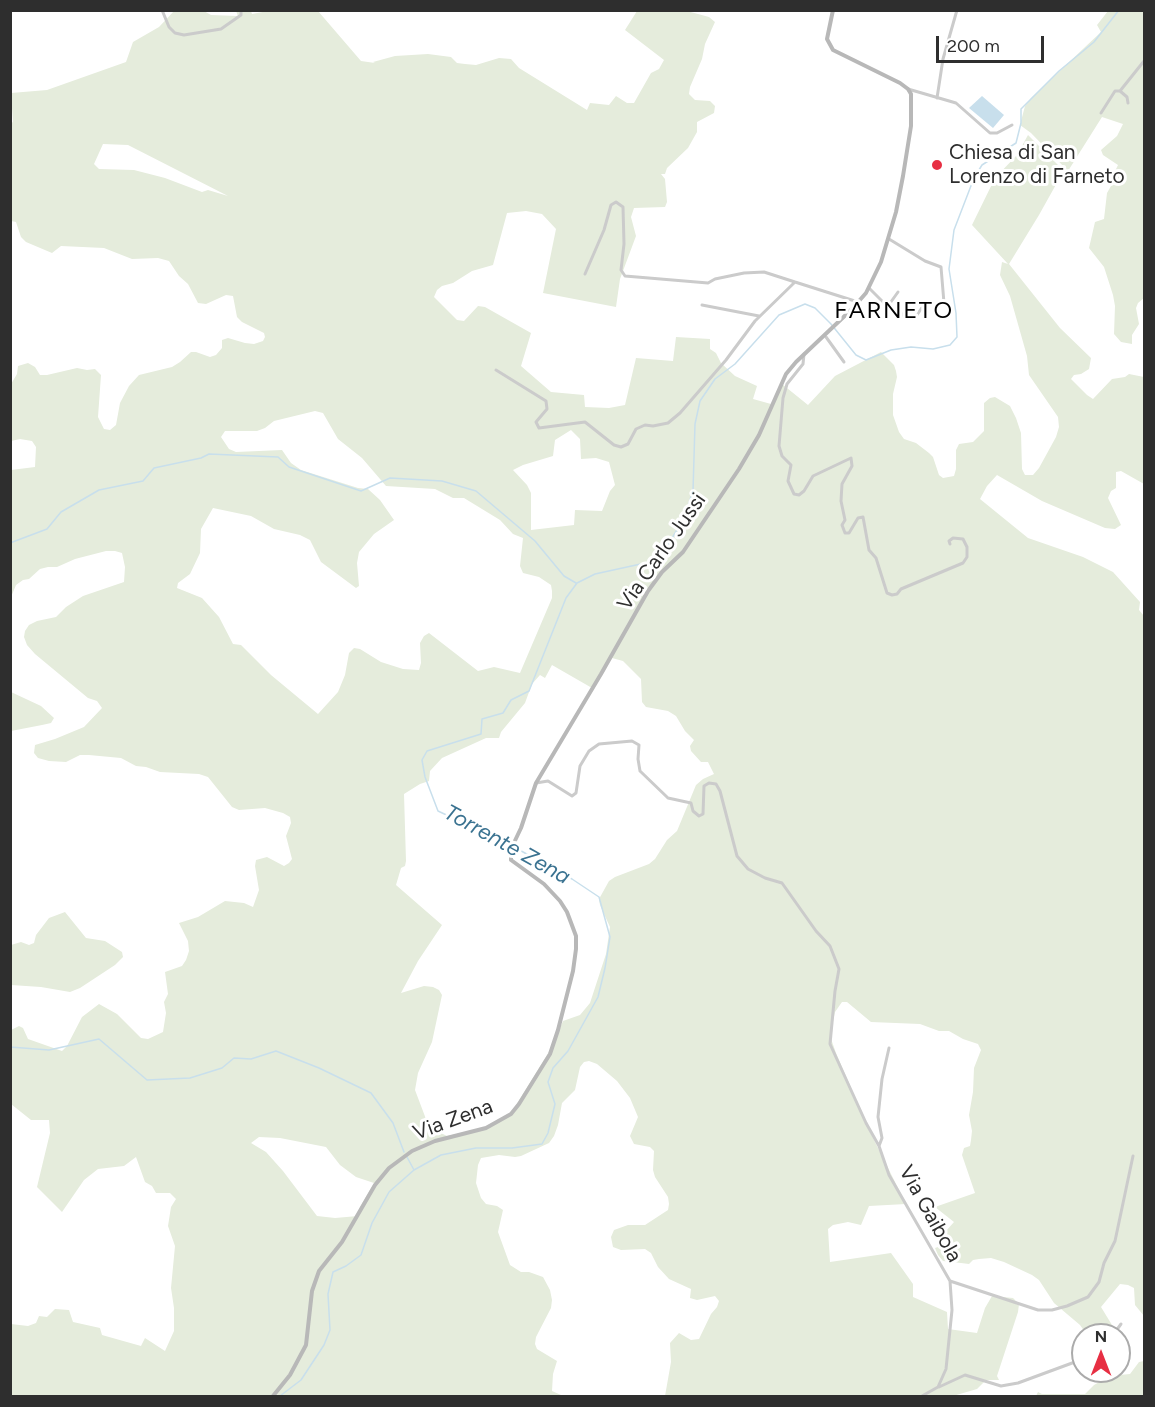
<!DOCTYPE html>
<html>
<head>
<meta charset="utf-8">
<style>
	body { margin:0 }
	#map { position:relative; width:1155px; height:1407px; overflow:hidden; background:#fff; font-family:Figtree,sans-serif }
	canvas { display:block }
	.frame { position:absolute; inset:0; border:12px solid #2e2e2e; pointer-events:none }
	.north { position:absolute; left:1071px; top:1323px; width:60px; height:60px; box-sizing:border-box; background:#fff; border:2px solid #ababab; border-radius:50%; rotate:0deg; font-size:16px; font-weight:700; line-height:24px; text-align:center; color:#2e2e2e }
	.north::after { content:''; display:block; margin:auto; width:21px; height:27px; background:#e72f43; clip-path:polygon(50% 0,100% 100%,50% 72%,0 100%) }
	.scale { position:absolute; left:936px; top:36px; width:108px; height:27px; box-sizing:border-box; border:3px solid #2e2e2e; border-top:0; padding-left:8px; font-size:18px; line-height:21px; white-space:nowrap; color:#2e2e2e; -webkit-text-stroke:4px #fff; paint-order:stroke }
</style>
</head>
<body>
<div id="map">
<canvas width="1155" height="1407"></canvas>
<div class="frame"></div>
<div class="north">N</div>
<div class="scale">200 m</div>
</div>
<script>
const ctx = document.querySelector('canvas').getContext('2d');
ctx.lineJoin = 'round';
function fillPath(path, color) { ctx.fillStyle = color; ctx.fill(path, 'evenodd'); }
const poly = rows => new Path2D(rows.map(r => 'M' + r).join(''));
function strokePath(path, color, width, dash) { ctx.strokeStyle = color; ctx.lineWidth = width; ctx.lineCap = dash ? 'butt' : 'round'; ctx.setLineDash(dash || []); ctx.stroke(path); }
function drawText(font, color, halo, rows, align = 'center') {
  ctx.font = font + ' Figtree,sans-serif'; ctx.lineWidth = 6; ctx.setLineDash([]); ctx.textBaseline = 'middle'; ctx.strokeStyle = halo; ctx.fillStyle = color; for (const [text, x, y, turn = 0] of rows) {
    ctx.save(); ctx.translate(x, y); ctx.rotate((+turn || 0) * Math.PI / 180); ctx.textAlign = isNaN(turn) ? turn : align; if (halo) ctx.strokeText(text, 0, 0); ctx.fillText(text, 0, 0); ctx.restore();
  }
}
const green = poly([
	[174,11,204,11,211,15,238,16,236,11,251,11,252,14,268,11,318,11,361,61,375,63,373,62,395,56,428,54,451,57,457,63,465,64,476,65,499,58,511,59,519,68,587,110,590,103,609,105,616,96,627,103,634,103,651,73,659,69,664,60,625,30,637,11,687,11,709,17,715,22,705,44,702,59,690,87,689,94,695,100,710,101,715,106,714,113,697,122,697,132,688,148,667,168,665,174,661,174,665,179,667,202,665,207,634,208,631,217,636,236,620,279,616,307,543,293,556,229,542,214,526,211,507,213,493,265,472,271,453,283,442,286,437,290,434,297,457,320,464,321,478,306,485,307,531,333,521,366,551,392,584,395,585,407,609,408,625,405,636,358,673,361,676,337,710,339,710,349,716,353,721,363,735,376,757,386,753,399,771,404,782,384,808,405,835,376,881,352,894,365,896,371,897,377,893,394,893,415,899,432,904,439,916,443,929,453,933,457,939,475,943,478,954,476,956,469,956,450,959,444,973,442,984,431,984,403,990,398,995,397,1010,406,1016,418,1021,433,1022,469,1025,475,1033,475,1039,468,1056,437,1059,427,1058,417,1029,375,1027,356,1010,296,1000,275,1002,262,1008,264,972,225,995,178,1017,155,1028,135,1062,169,1063,172,1039,215,1009,264,1060,328,1091,358,1089,369,1081,374,1074,375,1071,379,1087,395,1093,399,1112,379,1125,377,1129,374,1144,377,1144,484,1121,471,1116,472,1116,488,1111,491,1108,498,1121,525,1115,529,1105,528,1042,501,997,475,987,486,980,499,1028,538,1083,557,1113,572,1140,602,1139,610,1144,616,1144,1316,1135,1305,1134,1288,1128,1285,1120,1284,1101,1307,1112,1325,1105,1335,1087,1335,1080,1325,1054,1303,1039,1280,1032,1275,1004,1262,991,1258,979,1259,973,1260,969,1264,961,1263,943,1261,938,1255,935,1248,947,1244,946,1231,954,1222,935,1207,975,1193,962,1155,964,1148,970,1146,971,1140,972,1131,969,1115,973,1092,974,1068,981,1050,978,1044,963,1039,949,1031,939,1031,920,1024,871,1022,847,1002,842,1002,835,1012,832,1026,830,1036,836,1053,869,1130,906,1204,869,1206,861,1225,848,1222,833,1225,828,1229,830,1262,891,1253,913,1284,913,1297,947,1312,948,1329,977,1333,985,1308,992,1296,1013,1298,1019,1304,1018,1312,997,1376,999,1380,986,1380,977,1389,953,1396,665,1396,671,1362,670,1343,679,1333,691,1340,699,1339,711,1314,717,1307,719,1301,715,1296,697,1300,690,1298,691,1289,669,1279,658,1267,651,1253,645,1249,621,1250,613,1247,611,1237,614,1230,628,1225,645,1225,668,1210,669,1204,668,1197,655,1177,653,1170,654,1151,650,1147,634,1144,630,1136,638,1117,630,1098,617,1081,597,1064,589,1061,584,1062,580,1067,575,1090,562,1103,558,1125,554,1136,549,1143,521,1156,515,1157,499,1155,481,1158,478,1165,476,1183,481,1198,486,1204,497,1206,503,1210,498,1232,510,1265,521,1272,529,1272,543,1277,550,1290,552,1300,551,1308,536,1337,535,1344,537,1349,557,1361,553,1374,552,1391,561,1395,587,1396,11,1396,11,1324,28,1326,36,1323,39,1316,47,1317,55,1309,69,1310,73,1322,100,1328,102,1335,141,1346,145,1338,165,1351,174,1331,174,1308,171,1288,175,1246,168,1226,171,1207,176,1199,170,1193,156,1193,152,1186,145,1182,136,1157,124,1166,98,1169,84,1180,62,1212,37,1187,50,1133,49,1120,31,1120,11,1104,11,1030,19,1026,23,1028,28,1039,62,1051,67,1046,82,1017,99,1004,117,1014,141,1038,148,1039,163,1032,166,1013,164,1002,168,994,165,972,182,966,186,960,189,951,188,941,179,923,198,917,225,901,244,903,253,907,259,890,255,866,256,860,267,857,284,866,289,863,292,859,286,836,291,823,290,817,283,813,265,808,239,810,232,807,208,777,199,774,160,772,146,767,136,766,121,758,89,755,80,755,66,762,49,761,38,758,34,753,35,745,55,739,84,727,102,708,97,701,88,698,35,654,27,645,24,637,25,631,29,625,37,621,56,617,66,607,83,596,124,582,125,567,122,553,115,551,106,551,75,559,57,567,48,567,40,569,29,579,23,580,16,585,11,597,11,470,35,467,36,447,32,441,20,439,11,441,11,384,17,374,18,366,28,363,35,367,40,375,47,375,77,368,87,370,95,369,101,375,98,417,104,429,110,430,116,425,120,403,129,386,139,375,172,367,180,362,191,352,196,352,210,357,216,355,222,348,222,340,228,338,245,343,254,344,263,341,265,337,264,333,242,322,237,317,233,296,226,295,206,304,198,303,188,284,179,276,169,261,158,258,132,259,104,248,61,246,52,253,26,242,21,237,16,222,11,221,10,118,13,123,11,93,47,90,126,62,133,42,159,27],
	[103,144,128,145,228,196,208,190,202,192,165,178,134,170,99,169,94,164],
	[315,411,323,413,338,439,362,458,386,486,435,489,453,498,464,498,500,520,513,534,523,538,520,566,523,573,539,577,551,585,552,591,552,598,520,673,494,667,478,671,429,633,424,636,420,643,421,663,419,670,403,669,381,662,360,649,354,648,349,653,345,675,338,692,318,714,271,675,241,645,233,644,219,617,202,598,177,588,178,583,190,574,200,553,201,529,213,508,251,516,274,529,300,535,310,540,321,562,356,588,359,586,357,563,359,552,374,534,394,520,380,500,368,489,358,488,301,470,291,463,282,450,236,452,229,449,221,437,225,431,257,431,265,428,274,421],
	[571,430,580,439,581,459,596,458,609,462,615,485,610,491,602,511,575,510,574,525,531,530,531,493,527,485,513,470,523,465,553,456,555,440],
	[612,658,623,661,641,679,642,702,646,707,668,711,676,716,685,731,694,740,690,746,691,751,701,762,708,762,714,774,703,779,696,785,677,831,667,840,655,859,649,864,615,877,609,881,599,899,600,905,610,927,606,954,590,1003,580,1015,563,1021,552,1047,510,1115,482,1129,447,1136,429,1127,415,1090,418,1073,432,1042,442,995,439,990,433,987,424,986,401,993,418,961,442,925,396,885,401,868,405,866,406,861,404,794,420,784,429,781,430,771,442,758,486,738,499,738,501,732,525,703,532,684,540,675,545,678,552,665,592,688],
	[259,1137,280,1138,326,1147,340,1165,356,1177,374,1183,360,1207,358,1216,335,1218,317,1216,283,1171,266,1152,251,1143],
	[1108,11,1144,11,1144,298,1138,303,1136,308,1139,324,1132,335,1132,344,1121,342,1114,334,1115,306,1113,295,1104,267,1089,248,1095,222,1104,219,1107,193,1111,186,1111,179,1118,165,1103,155,1101,150,1117,136,1123,124,1102,117,1068,171,1031,133,1020,125,1025,106,1031,98,1101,32,1097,25],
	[11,692,41,706,54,718,51,723,42,725,11,731],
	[65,912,86,938,105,941,122,952,123,957,115,965,80,988,70,992,41,987,11,985,11,945,21,942,29,945,34,943,36,935,49,918],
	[1144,1361,1144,1396,1036,1396,1038,1392,1042,1394,1085,1394,1094,1385,1110,1376,1130,1374,1139,1362]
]);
const water = poly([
	[982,96,1004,115,993,128,969,108]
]);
const stream = poly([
	[10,543,47,529,61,512,99,490,143,481,154,468,201,458,209,454,278,457,289,467,361,491,390,478,442,481,476,491,535,541,564,576,576,583],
	[10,1047,49,1050,99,1039,147,1080,190,1078,222,1068,234,1058,251,1059,276,1051,319,1068,371,1093,393,1123,404,1152],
	[407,1157,414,1170],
	[280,1396,301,1380,324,1345,330,1330,328,1294,333,1272,346,1266,361,1255,372,1223,389,1192,414,1170,441,1155,476,1148,512,1148,542,1144,548,1133,555,1104,548,1082,553,1068,568,1051,598,997,605,968,610,937,599,897,572,879,514,847,438,811,425,777,422,760,427,751,481,734,482,719,503,713,511,700,529,691,566,598,577,583,595,574,659,560,684,518,693,491,695,424,700,401,715,379,735,364,779,315,805,304,815,308,831,324,856,355,866,360,891,350,911,347,933,349,950,345,957,337,956,313,949,269,954,230,974,178,982,165,1016,143,1021,123,1021,109,1059,71,1094,42,1119,10]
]);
const street = poly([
	[162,10,169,27,175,33,184,35,221,29,241,15,241,10],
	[908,89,956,103,990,133,997,133,1012,125],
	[1120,91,1127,97,1128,103],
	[937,98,943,59,957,10],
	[1101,113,1115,91,1120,91,1144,61],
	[889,239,925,261,941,267,944,303],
	[585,274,604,230,611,205,616,202,623,207,624,244,621,270,625,276,708,283,715,279,744,273,764,272,795,282],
	[869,288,899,318,905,312,915,318,923,306],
	[702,305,759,316],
	[888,306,898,292],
	[826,337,844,362],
	[804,354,803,364,787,384,783,398,779,446,782,456,791,465,788,481,794,494,799,495,804,491,813,476,851,458,852,466,842,484,841,501,845,520,842,525,845,533,849,533,858,518,863,517,869,550,876,558,887,593,892,595,897,594,901,589,963,563,967,557,967,547,963,539,953,538,949,541,950,544],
	[496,370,546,401,547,409,536,422,539,428,585,422,614,445,621,447,628,444,636,429,645,425,653,426,668,423,680,413,726,360,755,321,795,282,858,302],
	[536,783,548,781,572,796,576,793,580,766,589,751,599,744,632,741,639,745,638,759,640,771,668,798,691,803,693,811,699,816,703,814,704,786,709,783,716,784,720,791,737,856,748,869,765,878,782,883,816,931,830,946,839,969,835,991,830,1044,866,1123,879,1146,889,1175,950,1281,952,1310,946,1369,938,1387,922,1396],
	[879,1146,882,1138,878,1117,882,1079,889,1048],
	[950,1281,1038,1310,1052,1310,1067,1306,1088,1297,1099,1282,1104,1263,1115,1241,1133,1156],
	[1113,1335,1121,1324],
	[939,1387,965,1375,1001,1386,1018,1383,1083,1359]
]);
const secondary = poly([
	[273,1396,290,1375,306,1345,312,1291,319,1271,342,1242,375,1185,389,1168,412,1151,435,1141,486,1128,511,1114,519,1104,550,1054,558,1030,573,971,576,949,576,936,567,912,560,901,544,884,511,860,511,849,521,828,536,783,601,674,648,591,662,572,683,552,739,469,759,435,786,374,796,362,852,309,866,293,881,262,896,212,903,176,911,126,911,94,908,89,900,83,833,50,827,39,833,10]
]);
const markers = [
	[937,165,6,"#e72f43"]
];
const poiNames = [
	["Chiesa di San",949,153],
	["Lorenzo di Farneto",949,177]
];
const streetNames = [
	["Via Carlo Jussi",662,552,-55],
	["Via Zena",453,1120,-20],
	["Via Gaibola",930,1214,61]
];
const waterNames = [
	["Torrente Zena",507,845,29]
];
const quarterNames = [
	["FARNETO",894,311]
];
fillPath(green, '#e5ecdc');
fillPath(water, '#c8dfec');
strokePath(stream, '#c8dfec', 1.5);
strokePath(street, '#cbcbcb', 3);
strokePath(secondary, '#b8b8b8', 4);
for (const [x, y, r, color] of markers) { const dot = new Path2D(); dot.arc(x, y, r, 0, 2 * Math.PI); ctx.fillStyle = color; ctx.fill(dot); strokePath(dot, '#fff', 2); }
drawText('21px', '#2e2e2e', '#fff', poiNames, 'left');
drawText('21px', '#2e2e2e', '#fff', streetNames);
drawText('italic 22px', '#3b7391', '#fff', waterNames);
ctx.letterSpacing = '1.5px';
drawText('24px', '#000', '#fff', quarterNames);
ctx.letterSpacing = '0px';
</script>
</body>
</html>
